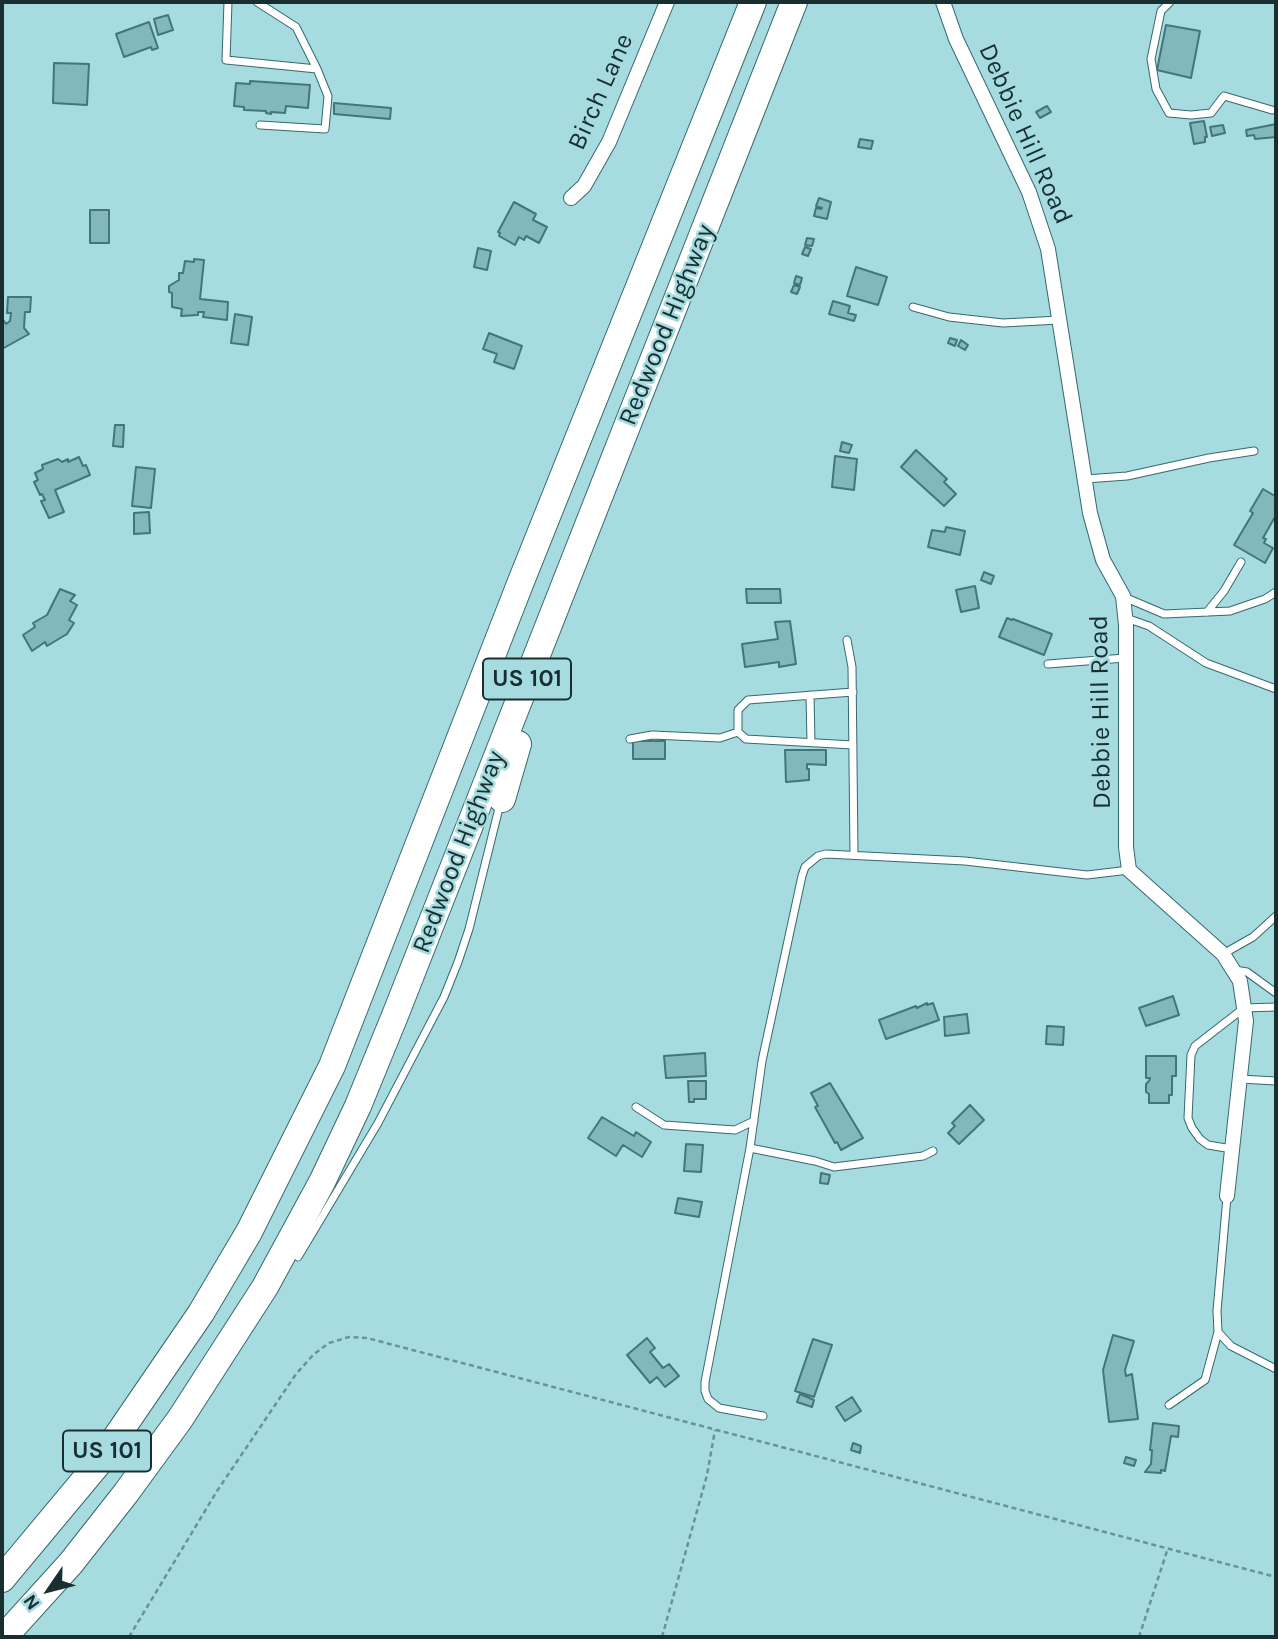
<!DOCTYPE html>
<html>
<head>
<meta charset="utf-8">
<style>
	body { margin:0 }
	#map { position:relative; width:1278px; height:1639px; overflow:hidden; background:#a6dce0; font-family:Karla,sans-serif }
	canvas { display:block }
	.frame { position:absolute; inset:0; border:4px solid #182e30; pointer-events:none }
	.north { position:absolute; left:14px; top:1555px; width:70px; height:70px; -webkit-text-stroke:5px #a6dce0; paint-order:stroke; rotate:235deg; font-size:19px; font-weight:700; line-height:28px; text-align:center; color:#182e30 }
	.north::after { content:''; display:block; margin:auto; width:24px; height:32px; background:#182e30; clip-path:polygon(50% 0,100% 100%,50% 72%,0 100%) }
</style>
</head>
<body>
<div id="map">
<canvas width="1278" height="1639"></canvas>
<div class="frame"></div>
<div class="north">N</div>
</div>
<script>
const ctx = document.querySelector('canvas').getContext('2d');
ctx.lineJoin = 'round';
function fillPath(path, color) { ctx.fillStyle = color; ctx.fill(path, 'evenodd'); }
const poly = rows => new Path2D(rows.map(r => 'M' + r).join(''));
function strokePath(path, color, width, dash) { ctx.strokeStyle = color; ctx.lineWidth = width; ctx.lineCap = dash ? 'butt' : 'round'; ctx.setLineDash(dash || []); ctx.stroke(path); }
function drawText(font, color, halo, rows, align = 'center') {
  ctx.font = font + ' Karla,sans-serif'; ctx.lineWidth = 5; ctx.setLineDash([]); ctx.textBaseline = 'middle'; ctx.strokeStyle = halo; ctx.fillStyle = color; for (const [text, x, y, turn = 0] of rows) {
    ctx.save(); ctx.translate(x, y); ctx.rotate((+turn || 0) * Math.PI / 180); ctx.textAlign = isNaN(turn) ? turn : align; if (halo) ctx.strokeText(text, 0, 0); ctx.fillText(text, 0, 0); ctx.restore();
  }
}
const building = poly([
	[168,15,173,30,158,35,154,19,168,15],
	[149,22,158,48,152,50,151,47,124,57,116,34,149,22],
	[1166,25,1200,31,1191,78,1157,70,1166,25],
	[54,63,89,64,87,105,53,103,54,63],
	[250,81,310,85,308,108,286,106,285,113,271,112,271,114,266,113,266,111,244,110,244,107,234,106,236,83,250,84,250,81],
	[334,103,391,108,390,119,334,114,334,103],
	[1047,106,1051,112,1040,118,1036,112,1047,106],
	[1204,121,1207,137,1205,137,1205,142,1194,144,1190,123,1204,121],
	[1276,124,1276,137,1255,139,1254,135,1247,136,1246,130,1276,124],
	[1223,125,1225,133,1212,136,1210,127,1223,125],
	[860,139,873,141,871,149,858,147,860,139],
	[819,198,831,202,827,219,814,216,816,208,821,209,822,208,816,206,819,198],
	[514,202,536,214,533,220,547,227,539,243,526,236,524,240,519,237,515,245,499,236,500,233,498,232,514,202],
	[90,210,109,210,109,243,90,243,90,210],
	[807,238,814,239,812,246,805,245,807,238],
	[805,247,811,249,808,256,802,254,805,247],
	[478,248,491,251,487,270,474,267,478,248],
	[194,259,204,260,200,299,228,302,227,320,203,317,204,312,198,312,198,315,181,316,182,309,172,307,172,293,169,292,169,286,179,280,179,273,183,273,185,261,194,262,194,259],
	[856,267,887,277,878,305,847,296,856,267],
	[796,276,802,278,800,285,794,283,796,276],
	[794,285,800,287,797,294,791,292,794,285],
	[8,297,31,297,30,312,25,312,24,328,29,334,2,349,2,322,4,321,6,324,10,321,11,313,7,313,8,297],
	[833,301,850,306,848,313,856,315,854,321,829,314,833,301],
	[235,314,252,317,248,345,231,343,235,314],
	[489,333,522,346,514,369,494,362,497,354,483,349,489,333],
	[950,338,957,340,955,346,948,343,950,338],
	[961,340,968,345,965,350,958,346,961,340],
	[115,425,124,425,123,447,113,446,115,425],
	[842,442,852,445,849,453,840,451,842,442],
	[916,450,947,479,944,482,956,494,944,506,901,467,916,450],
	[835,456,857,459,854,490,832,487,835,456],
	[79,457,83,466,86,465,90,475,55,490,64,512,49,518,41,501,45,500,42,494,40,495,34,482,38,480,35,473,43,469,42,465,58,459,62,462,68,459,68,462,79,457],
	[136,467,155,469,151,508,132,506,136,467],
	[1263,489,1275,496,1276,494,1276,515,1263,538,1266,539,1264,543,1273,548,1265,563,1234,545,1253,513,1250,511,1263,489],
	[149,512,150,533,134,534,134,513,149,512],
	[946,527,965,531,960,555,928,547,932,530,945,532,946,527],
	[984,572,994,576,991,584,981,580,984,572],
	[975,586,979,608,961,612,956,590,975,586],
	[60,589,75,595,70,601,77,605,69,620,74,623,67,634,47,646,45,642,32,651,23,635,35,627,33,623,47,615,60,589],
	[746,589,780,589,781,603,747,603,746,589],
	[1007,618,1012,620,1013,619,1052,634,1044,655,999,637,1007,618],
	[790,621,796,664,779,667,779,662,745,667,742,644,778,639,775,622,790,621],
	[633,741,665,741,665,759,633,759,633,741],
	[785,750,826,750,826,765,807,764,807,769,809,769,809,780,786,782,785,750],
	[1173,996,1179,1015,1146,1026,1139,1008,1173,996],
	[927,1003,927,1005,933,1003,939,1020,886,1039,879,1020,916,1006,917,1008,927,1003],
	[967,1014,969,1033,945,1036,944,1017,967,1014],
	[1047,1026,1064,1027,1063,1045,1046,1044,1047,1026],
	[705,1053,706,1076,666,1078,664,1056,705,1053],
	[1146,1056,1176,1056,1176,1076,1172,1076,1172,1095,1169,1095,1169,1103,1149,1103,1149,1094,1146,1092,1146,1084,1149,1081,1150,1078,1146,1078,1146,1056],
	[688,1081,706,1081,706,1099,694,1099,694,1102,689,1102,688,1081],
	[830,1083,863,1138,841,1150,837,1142,835,1143,815,1107,818,1106,811,1093,830,1083],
	[970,1105,984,1120,959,1144,948,1133,955,1126,952,1123,970,1105],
	[602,1117,634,1136,636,1132,651,1142,642,1157,623,1145,616,1156,588,1138,602,1117],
	[686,1144,703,1145,701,1172,684,1171,686,1144],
	[821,1173,830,1175,828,1184,820,1183,821,1173],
	[678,1198,702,1202,699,1217,675,1213,678,1198],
	[1113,1335,1134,1341,1125,1370,1126,1376,1132,1374,1138,1419,1109,1422,1103,1370,1113,1335],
	[647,1338,655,1348,650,1352,663,1368,669,1364,679,1376,665,1387,657,1377,650,1383,627,1355,647,1338],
	[813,1339,832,1345,814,1397,795,1391,813,1339],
	[800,1394,814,1400,812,1407,797,1402,800,1394],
	[852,1397,861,1411,845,1421,836,1407,852,1397],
	[1153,1423,1179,1426,1178,1437,1171,1436,1165,1471,1161,1470,1161,1473,1145,1472,1151,1464,1152,1450,1150,1450,1153,1423],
	[853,1443,861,1446,860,1453,851,1450,853,1443],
	[1126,1457,1136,1460,1134,1466,1124,1463,1126,1457]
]);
const path = poly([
	[129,1637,217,1491,296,1374,314,1354,329,1343,349,1337,367,1338,1276,1577],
	[662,1637,707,1475,715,1430],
	[1139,1637,1167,1551]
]);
const service = poly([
	[228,2,226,60,317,69,296,27,257,2],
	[1170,2,1161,11,1151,59,1156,89,1169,113,1191,115,1211,113,1224,96,1272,110],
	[260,125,325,129,328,96,317,69],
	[913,307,949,317,1003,323,1059,320],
	[1085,479,1127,476,1209,458,1254,451],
	[1124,597,1164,614,1230,611,1265,599,1276,592],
	[1207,612,1224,591,1241,562],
	[1126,618,1149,626,1206,663,1276,689],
	[847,640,852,667,854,854],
	[1048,664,1125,658],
	[853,692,748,700,738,710,738,732,746,739,853,745],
	[810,695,811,743],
	[630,739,652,735,720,738,738,732],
	[1223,954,1253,937,1276,916],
	[1235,970,1247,972,1276,993],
	[1240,1079,1276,1081],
	[636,1107,664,1125,735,1130,754,1121],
	[750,1148,815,1161,834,1167,923,1156,933,1151],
	[1232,1149,1208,1145,1200,1139,1192,1128,1188,1118,1191,1055,1195,1046,1244,1008,1276,1007],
	[1227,1197,1217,1311,1218,1332,1231,1346,1276,1369],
	[298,1257,378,1123,444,997,458,962,469,929,500,804],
	[1169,1405,1205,1380,1218,1332],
	[763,1416,719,1408,708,1399,705,1391,705,1382,750,1148,762,1061,802,876,805,867,818,856,826,854,965,861,1087,875,1129,870]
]);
const minor = poly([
	[943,2,956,39,1029,192,1048,249,1090,513,1103,560,1123,596,1126,625,1126,847,1129,870,1223,954,1240,981,1246,1021,1227,1196],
	[571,198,584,186,609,142,667,2]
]);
const motorway = poly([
	[502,799,518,744],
	[2,1579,97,1465,201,1313,249,1232,332,1066,520,584,753,2],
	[4,1637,71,1563,126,1493,180,1419,265,1287,322,1182,358,1106,396,1013,794,2]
]);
const shields = [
	[527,679,88],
	[107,1451,88]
];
const shieldNames = [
	["US 101",527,679],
	["US 101",107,1451]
];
const streetNames = [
	["Birch Lane",601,92,-66],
	["Debbie Hill Road",1025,134,66],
	["Redwood Highway",667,325,-68],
	["Debbie Hill Road",1101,712,-91],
	["Redwood Highway",459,852,-69]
];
fillPath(building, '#82b8bb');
strokePath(building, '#42767a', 2);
strokePath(service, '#35696c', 9);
strokePath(minor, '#35696c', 16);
strokePath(motorway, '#35696c', 28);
strokePath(path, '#6a9295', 2.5, [5, 3.5]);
strokePath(service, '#fff', 7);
strokePath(minor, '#fff', 14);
strokePath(motorway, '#fff', 26);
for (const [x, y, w] of shields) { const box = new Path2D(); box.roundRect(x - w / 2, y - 20.5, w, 41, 5); ctx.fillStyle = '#a6dce0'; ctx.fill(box); strokePath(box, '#182e30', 2); }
drawText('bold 24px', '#182e30', null, shieldNames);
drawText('26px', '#182e30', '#a6dce0', streetNames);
</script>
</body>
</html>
